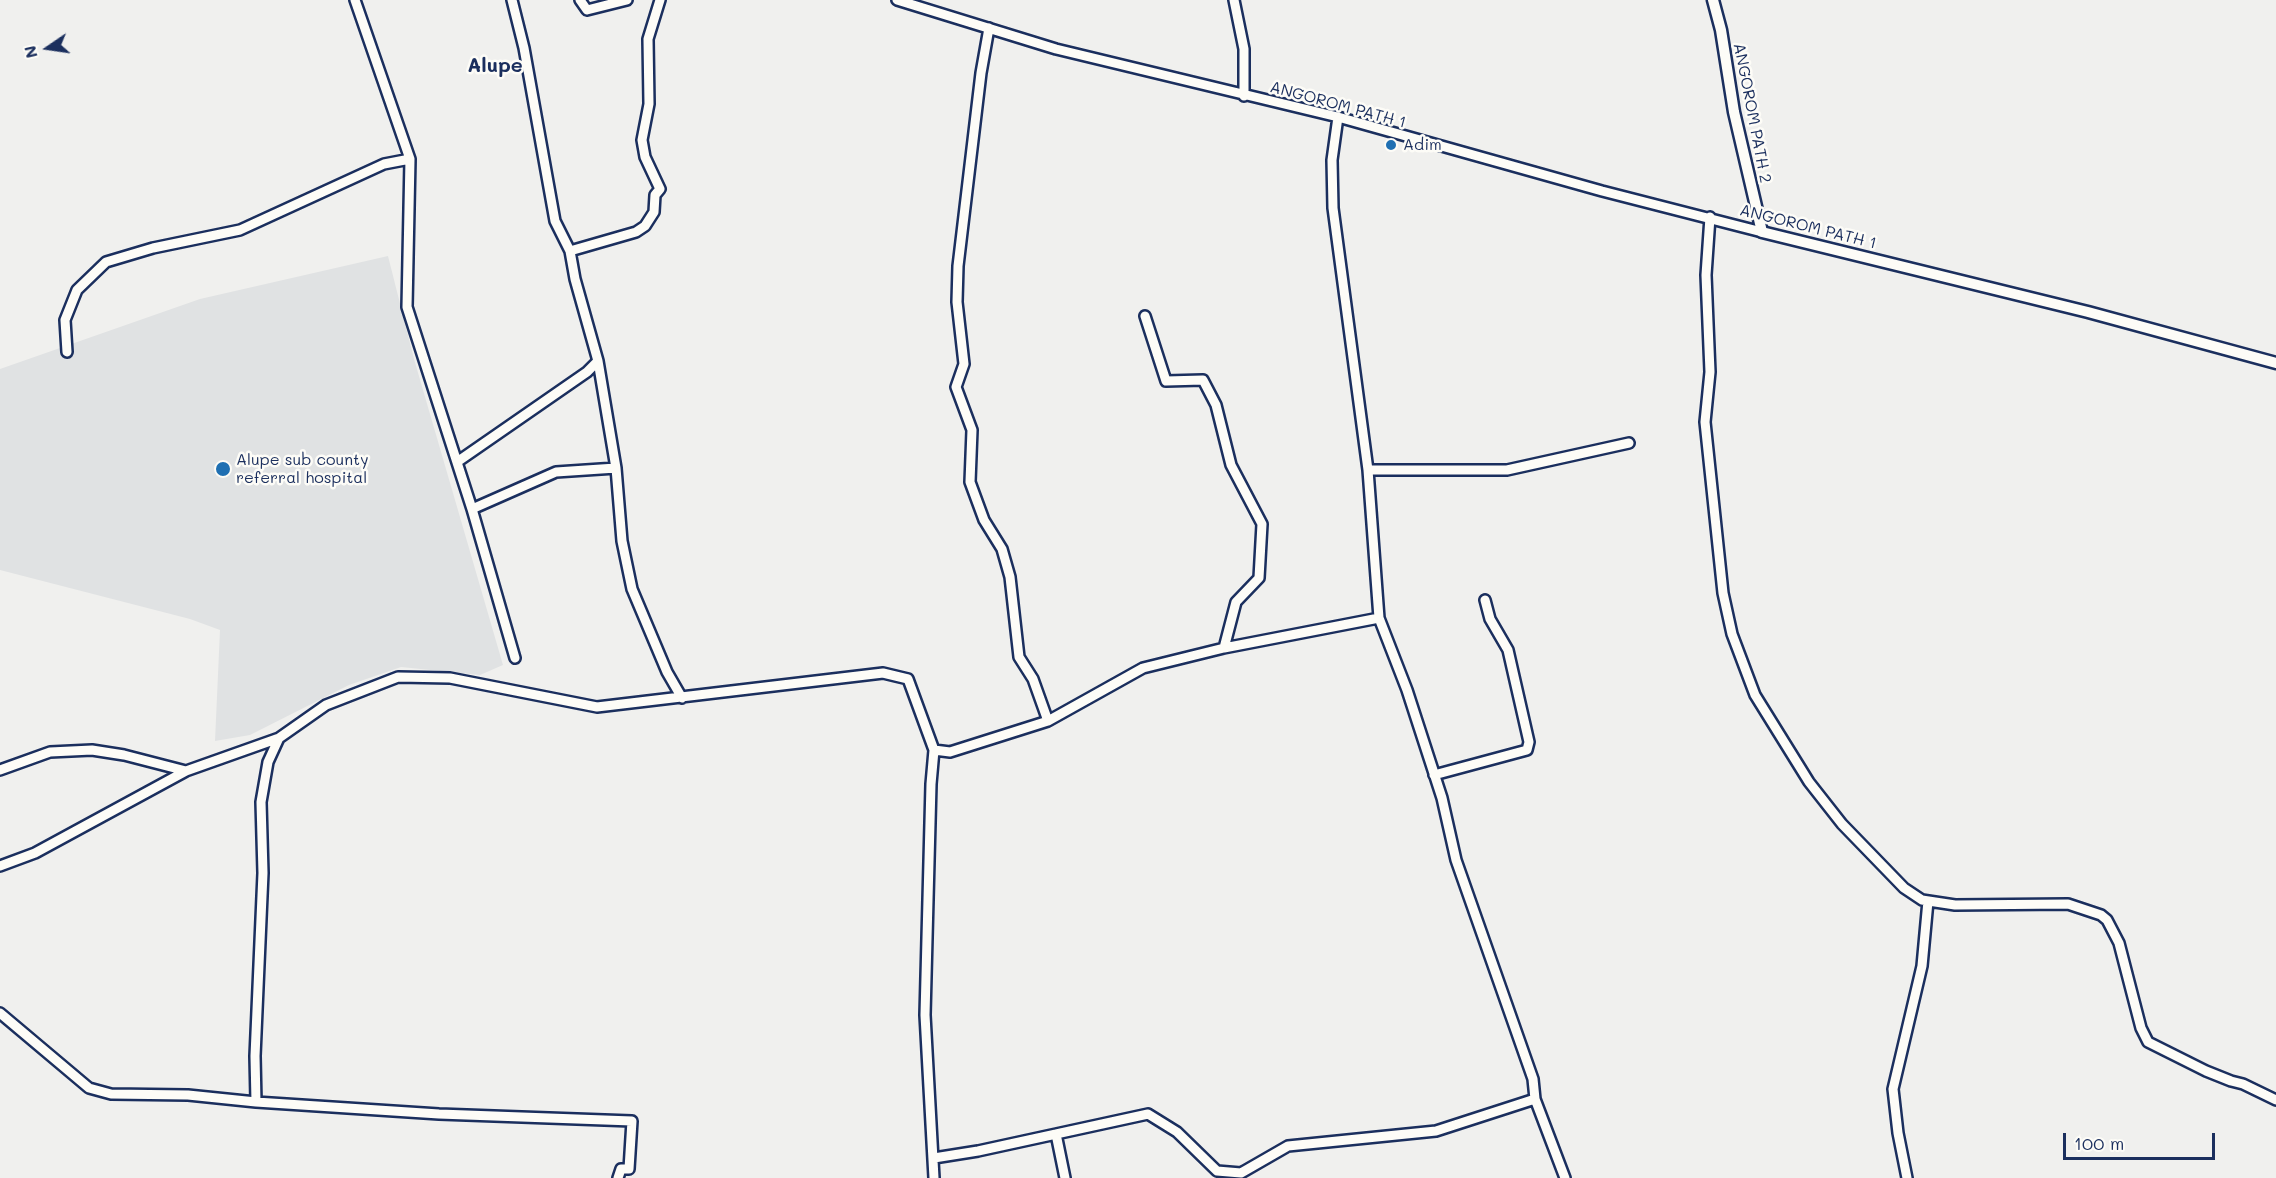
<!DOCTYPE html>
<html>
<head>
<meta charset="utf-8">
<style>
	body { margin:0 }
	#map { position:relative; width:2276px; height:1178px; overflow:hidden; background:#f0f0ee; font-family:Mali,sans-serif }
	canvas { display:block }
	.north { position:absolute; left:18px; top:18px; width:60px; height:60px; -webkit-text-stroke:4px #fdfcf7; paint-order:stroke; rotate:257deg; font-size:16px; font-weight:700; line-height:24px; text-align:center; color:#1b2f5e }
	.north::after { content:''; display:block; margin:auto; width:21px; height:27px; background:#1b2f5e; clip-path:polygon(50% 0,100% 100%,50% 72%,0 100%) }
	.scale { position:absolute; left:2063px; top:1133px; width:152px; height:27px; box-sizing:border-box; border:3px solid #1b2f5e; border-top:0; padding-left:8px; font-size:18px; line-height:21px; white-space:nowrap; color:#1b2f5e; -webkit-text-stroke:4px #fdfcf7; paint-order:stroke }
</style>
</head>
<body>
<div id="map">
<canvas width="2276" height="1178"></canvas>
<div class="north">N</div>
<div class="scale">100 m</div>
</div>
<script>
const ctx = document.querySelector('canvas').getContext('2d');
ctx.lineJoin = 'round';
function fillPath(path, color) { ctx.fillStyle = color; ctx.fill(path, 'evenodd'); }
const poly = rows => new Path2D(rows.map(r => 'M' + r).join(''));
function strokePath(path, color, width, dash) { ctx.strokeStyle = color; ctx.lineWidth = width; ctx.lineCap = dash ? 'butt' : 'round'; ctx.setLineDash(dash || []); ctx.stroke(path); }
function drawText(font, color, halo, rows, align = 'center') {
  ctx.font = font + ' Mali,sans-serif'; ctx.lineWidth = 5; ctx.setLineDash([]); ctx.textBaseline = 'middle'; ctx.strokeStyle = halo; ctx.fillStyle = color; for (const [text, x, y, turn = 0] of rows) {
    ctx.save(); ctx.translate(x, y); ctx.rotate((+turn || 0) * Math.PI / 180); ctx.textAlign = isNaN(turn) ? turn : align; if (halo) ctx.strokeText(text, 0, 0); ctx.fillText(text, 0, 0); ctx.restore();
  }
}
const built = poly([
	[388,256,414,359,503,665,480,675,401,667,349,685,250,735,215,741,220,630,190,619,0,570,0,369,200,299]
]);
const minor = poly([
	[355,0,410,159,407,307,472,509,515,658],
	[512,0,524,48,555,221,570,251],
	[580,0,587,10,627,0],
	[660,0,648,39,649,104,642,140,645,157,660,189,655,195,654,212,645,226,636,232,570,251,575,279,598,361,616,468,622,541,632,589,667,672,682,698],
	[897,0,1056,49,1338,117,1602,191,1762,232],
	[1234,0,1244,49,1244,96],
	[989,28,981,73,958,266,957,302,964,364,956,387,972,430,970,482,984,520,1002,549,1010,577,1019,657,1033,679,1048,721],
	[1710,217,1706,275,1710,372,1705,422,1723,593,1732,634,1755,695,1809,782,1842,824,1904,888,1922,900,1955,905,2068,904,2101,915,2107,920,2119,943,2141,1028,2148,1042,2206,1071,2231,1081,2243,1084,2276,1100],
	[1145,316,1166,381,1203,380,1216,405,1231,465,1262,524,1259,578,1236,602,1224,648],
	[67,352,65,320,77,290,106,262,153,248,240,230,384,164,410,159],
	[457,462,587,372,598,361],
	[1368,470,1507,470,1629,443],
	[472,509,556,472,616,468],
	[1379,618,1407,690,1442,798,1456,860,1533,1079,1535,1099,1565,1178],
	[0,770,50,752,92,750,124,755,186,771],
	[1434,775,1527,750,1529,742,1508,650,1490,619,1485,600],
	[0,866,35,853,186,771,279,738,326,705,398,677,450,678,597,707,883,673,908,679,934,750,950,752,1048,721,1143,668,1224,648,1379,618,1368,470,1333,208,1332,160,1338,117],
	[0,1013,89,1088,111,1094,188,1095,256,1102,439,1114,632,1121,629,1169,621,1169,618,1178],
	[256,1102,255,1056,263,873,261,802,268,762,279,738],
	[1056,1134,1065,1178],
	[934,1158,978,1151,1148,1114,1177,1132,1217,1171,1241,1173,1288,1146,1436,1131,1535,1099],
	[934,1178,925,1015,931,784,934,750],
	[1907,1178,1898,1133,1893,1089,1922,966,1928,901]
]);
const tertiary = poly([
	[1713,0,1721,30,1734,112,1762,232,2088,312,2276,363]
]);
const markers = [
	[1391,145,6,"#1f6fb2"],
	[223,469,8,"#1f6fb2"]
];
const streetNames = [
	["ANGOROM PATH 1",1338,105,15],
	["ANGOROM PATH 2",1752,113,79],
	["ANGOROM PATH 1",1808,227,14]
];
const poiNames = [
	["Adim",1403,145],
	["Alupe sub county",236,460],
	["referral hospital",236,478]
];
const quarterNames = [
	["Alupe",495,66]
];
fillPath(built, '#e0e2e3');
strokePath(minor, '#1b2f5e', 14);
strokePath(tertiary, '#1b2f5e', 15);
strokePath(minor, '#fdfcf7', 9);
strokePath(tertiary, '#fdfcf7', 10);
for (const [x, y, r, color] of markers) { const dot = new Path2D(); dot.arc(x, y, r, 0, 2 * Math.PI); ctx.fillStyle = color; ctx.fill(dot); strokePath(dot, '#fdfcf7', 2); }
drawText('16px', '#1b2f5e', '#fdfcf7', streetNames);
drawText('16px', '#1b2f5e', '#fdfcf7', poiNames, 'left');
drawText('bold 20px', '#1b2f5e', '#fdfcf7', quarterNames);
</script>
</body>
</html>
